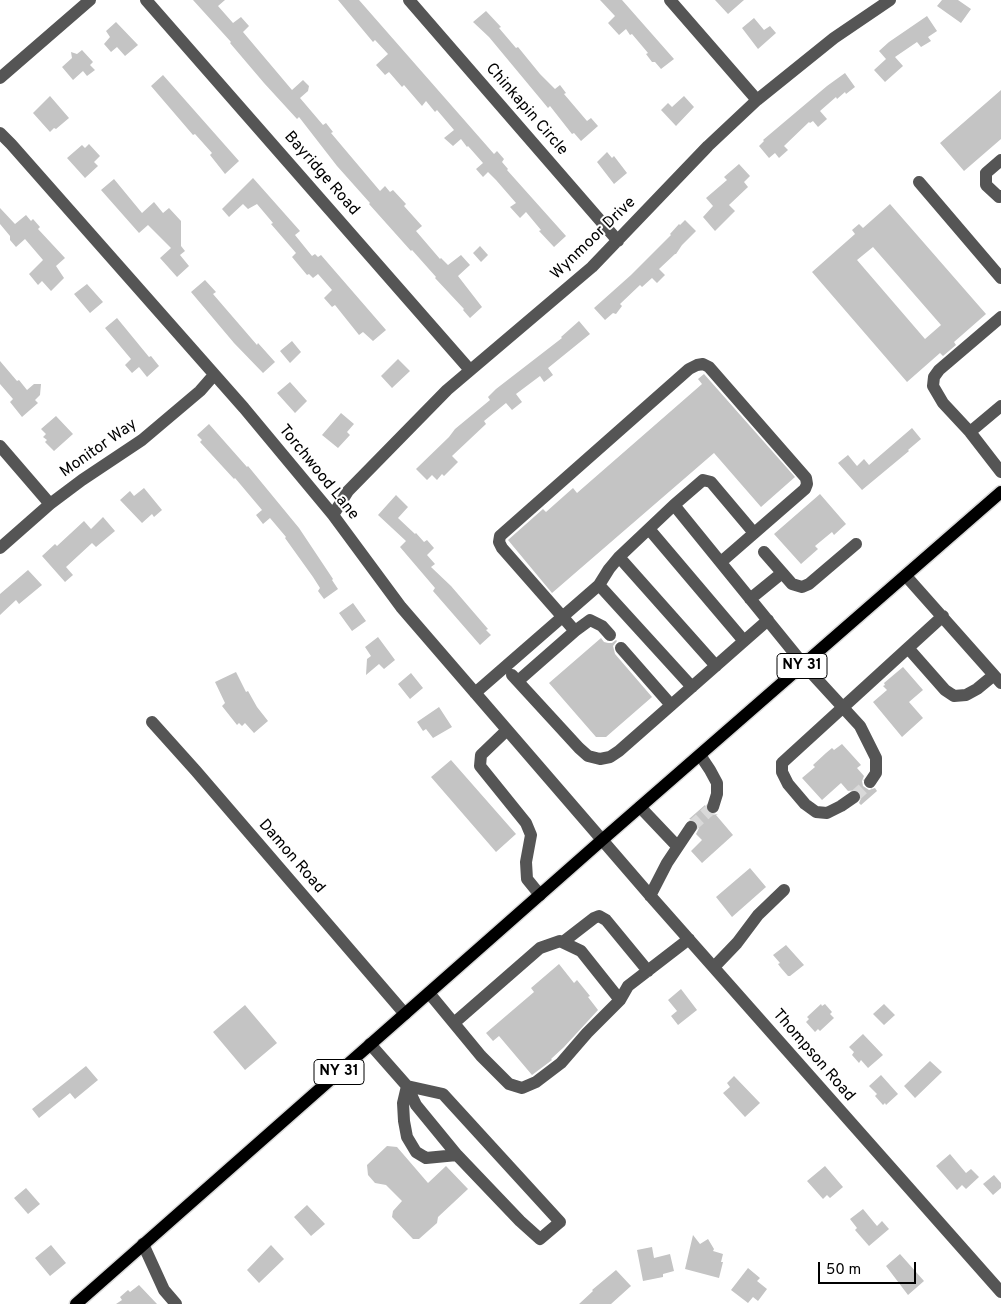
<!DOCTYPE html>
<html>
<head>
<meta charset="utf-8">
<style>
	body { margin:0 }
	#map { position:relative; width:1001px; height:1304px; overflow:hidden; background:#fff; font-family:Overpass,sans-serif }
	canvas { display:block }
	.scale { position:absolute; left:818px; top:1262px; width:98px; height:22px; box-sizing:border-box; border:2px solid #000; border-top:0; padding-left:6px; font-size:15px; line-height:18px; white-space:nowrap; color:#000; -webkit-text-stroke:4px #fff; paint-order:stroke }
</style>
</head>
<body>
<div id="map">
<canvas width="1001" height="1304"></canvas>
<div class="scale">50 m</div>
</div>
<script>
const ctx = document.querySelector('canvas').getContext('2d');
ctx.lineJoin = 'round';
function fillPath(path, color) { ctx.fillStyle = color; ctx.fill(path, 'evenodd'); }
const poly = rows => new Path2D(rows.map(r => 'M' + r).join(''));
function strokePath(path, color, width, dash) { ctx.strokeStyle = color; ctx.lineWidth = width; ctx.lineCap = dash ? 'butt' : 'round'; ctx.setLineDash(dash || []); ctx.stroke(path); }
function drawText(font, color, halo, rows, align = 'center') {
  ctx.font = font + ' Overpass,sans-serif'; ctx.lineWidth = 4; ctx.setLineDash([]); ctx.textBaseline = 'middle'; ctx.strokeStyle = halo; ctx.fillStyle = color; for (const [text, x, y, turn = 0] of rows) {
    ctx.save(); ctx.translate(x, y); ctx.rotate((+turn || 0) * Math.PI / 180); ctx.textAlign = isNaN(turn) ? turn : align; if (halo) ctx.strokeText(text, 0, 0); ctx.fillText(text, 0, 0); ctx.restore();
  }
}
const building = poly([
	[193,0,225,0,218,6,233,23,241,17,249,26,243,32,292,90,303,80,309,86,308,91,300,98,323,125,326,123,333,132,331,133,380,191,385,186,390,192,393,190,406,204,404,206,422,226,416,231,440,259,441,258,448,265,461,255,470,265,458,276,482,307,470,318,463,310,464,309,435,278,436,277,412,250,411,251,369,204,370,203,337,166,299,117,297,119,264,83,230,43,231,42],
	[338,0,359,0,494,154,497,151,504,159,502,162,508,169,507,170,566,236,554,247,539,231,541,230,526,212,520,218,510,207,516,203,496,180,488,172,483,177,476,169,483,163,468,146,467,147,461,139,453,146,444,138,454,130,437,110,435,112,426,101,422,106,404,85,402,87,389,72,385,75,376,65,388,54,375,40,373,42],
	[600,0,622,0,674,59,661,69,655,62,652,62,646,54,648,53,632,34,630,35,626,29,619,35,608,23,615,16],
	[715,0,744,0,728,14],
	[942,0,958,0,971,9,961,23,937,6],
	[486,11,501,27,499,28,516,48,518,47,540,74,555,89,560,85,566,93,564,94,587,121,591,118,598,126,581,141,574,133,572,134,550,106,548,108,489,37,473,22],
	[927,16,937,31,928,37,931,41,921,47,917,42,895,57,903,66,885,82,874,70,886,59,879,51,889,42],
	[754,18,764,30,770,26,776,33,758,49,742,28],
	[116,22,138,45,125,56,117,47,111,52,104,44,110,37,106,31],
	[82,50,93,62,90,65,95,70,87,76,83,71,73,80,62,67,72,58,71,52,77,54],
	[845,73,855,87,846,94,845,92,837,99,836,97,820,111,827,119,818,127,813,121,810,123,809,122,784,146,788,150,779,158,775,153,769,158,759,146,764,141,763,140,827,86],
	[163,75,239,161,225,174,210,155,212,153,195,134,193,135,151,86],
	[1001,90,1001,139,964,171,940,143],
	[50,96,69,118,56,129,54,128,50,132,33,113],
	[684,96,694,107,676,126,661,110,668,103,672,107],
	[89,144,100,156,94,162,98,166,85,178,67,158,82,145,85,148],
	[607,152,612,158,614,156,627,173,614,184,597,162],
	[739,164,750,176,744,182,748,187,729,205,735,211,715,231,703,217,713,206,706,198,727,180,724,177],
	[253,178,300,231,295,235,312,256,315,254,318,257,321,255,386,330,373,341,363,332,359,335,335,305,332,307,324,298,332,290,318,274,313,278,309,274,307,275,292,257,296,253,271,224,273,223,257,204,248,209,243,204,229,217,222,209],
	[114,179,142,213,154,202,163,213,169,208,181,221,181,246,185,251,180,255,189,266,177,277,160,258,171,248,148,225,139,233,101,190],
	[890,204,986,314,954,342,956,345,943,356,940,353,907,382,812,272,855,234,852,230,859,224,863,228],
	[873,247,941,325,925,339,857,260],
	[0,208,15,224,26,215,31,221,33,219,40,227,38,229,65,258,56,266,64,278,51,291,42,281,38,285,29,274,43,260,25,239,16,247,10,240,10,236,0,224],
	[685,220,696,231,682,245,676,254,675,254,659,269,665,275,657,283,652,278,642,287,640,285,620,304,622,306,616,314,613,313,605,320,594,308,631,275,671,235,670,234,679,224,680,225],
	[480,246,488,255,481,262,473,253],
	[205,280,216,292,213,294,257,345,258,343,275,362,263,373,234,343,191,292],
	[87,284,103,302,90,313,74,294],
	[117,318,149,357,151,356,159,366,147,377,139,367,132,373,125,365,131,359,105,328],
	[579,321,590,334,548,368,553,375,544,382,540,376,516,394,522,402,512,410,506,403,484,421,486,424,452,456,458,462,444,476,442,474,437,480,432,475,427,480,416,469,449,437,455,429,490,400,488,397,496,389,562,338,561,337],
	[292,341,301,352,290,363,280,351],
	[398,359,410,371,392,388,381,376],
	[0,361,17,381,19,380,27,390,34,384,41,384,40,395,35,400,38,403,22,417,10,402,13,399,0,384],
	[704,374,795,477,761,507,714,453,552,593,508,540,543,509,546,512,573,488,577,493,702,384,698,379],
	[290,382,307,401,295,413,277,393],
	[341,413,354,424,347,432,350,435,338,448,322,435],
	[56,416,73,434,54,451,45,442,47,440,43,437,46,434,41,429],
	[209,424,247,467,248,466,299,528,333,579,332,580,338,589,324,599,318,591,320,588,313,577,285,538,286,537,270,518,263,524,256,515,262,510,235,478,234,479,200,442,202,440,197,435],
	[912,428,921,439,908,450,909,451,862,490,838,463,848,455,857,466,864,459,869,465],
	[144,488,162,510,154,517,152,514,142,523,120,500,130,491,134,496],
	[820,494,846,524,834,535,832,532,815,546,818,549,801,564,774,534],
	[396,495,408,507,398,518,415,534,416,533,424,542,427,540,434,548,427,555,435,564,431,567,451,586,488,629,486,630,491,635,480,645,433,591,435,588,400,547,406,541,378,515],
	[103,517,115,531,96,547,92,543,66,567,73,575,65,582,42,556,55,544,57,546,84,521,91,529],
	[28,570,42,585,19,604,16,600,0,615,0,594],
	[353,603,366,621,352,631,339,613],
	[378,637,395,660,384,669,379,664,366,675,367,659,371,656,365,647],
	[601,638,604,642,608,643,612,643,616,640,617,641,613,646,615,654,652,697,606,737,596,737,549,683],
	[903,667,923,690,909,702,923,718,902,737,873,702,887,690,883,686,885,685,884,683],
	[236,672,246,692,248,691,257,707,268,721,254,733,245,723,242,726,239,723,237,725,222,706,225,703,215,682],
	[411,673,423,688,410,699,398,684],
	[439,707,452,727,433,738,426,729,423,731,417,722],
	[842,744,861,765,857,768,864,776,862,781,863,786,869,790,875,788,877,791,861,805,859,803,862,796,857,790,848,791,841,783,822,800,802,778,815,767,813,765,826,753,832,748,834,750],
	[451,760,516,834,496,852,431,777],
	[705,805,707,813,711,815,718,814,716,815,733,835,702,863,691,851,702,840,696,834,699,828,698,824,695,820,689,819],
	[750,868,766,887,732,917,716,897],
	[786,945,804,965,790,976,788,976,781,968,778,964,780,963,773,955],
	[559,964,574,983,577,980,590,996,588,997,598,1010,564,1047,551,1059,552,1060,532,1075,499,1036,493,1041,486,1033,534,992,531,988],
	[681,989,697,1010,678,1025,671,1016,677,1011,668,1000],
	[821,1004,822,1006,825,1004,832,1012,830,1014,834,1018,820,1031,818,1029,815,1032,806,1022,809,1019,807,1017],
	[884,1004,895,1015,884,1025,873,1014],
	[245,1005,277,1043,245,1070,213,1032],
	[863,1034,883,1055,868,1068,861,1060,859,1063,852,1055,854,1052,849,1047],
	[930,1061,942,1072,915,1098,904,1086],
	[86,1066,98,1080,75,1099,70,1093,39,1118,32,1109],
	[881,1075,898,1094,886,1105,885,1103,883,1105,875,1096,877,1094,869,1086],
	[734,1076,760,1103,745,1117,723,1093,730,1087,727,1083],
	[387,1146,397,1147,428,1183,446,1166,468,1189,438,1217,437,1223,419,1239,413,1239,392,1217,393,1211,402,1201,386,1185,375,1183,368,1175,367,1165],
	[950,1154,966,1173,971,1169,979,1177,966,1189,962,1185,957,1190,936,1166],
	[825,1166,843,1187,830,1198,827,1195,823,1199,807,1181],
	[994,1175,1001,1183,1001,1188,993,1195,983,1184],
	[26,1188,40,1204,28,1214,14,1198],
	[307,1205,325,1224,311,1236,294,1217],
	[863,1209,877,1226,882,1221,889,1229,869,1246,855,1230,857,1228,850,1219],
	[693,1235,700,1244,708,1239,714,1249,713,1251,723,1254,721,1262,723,1262,719,1278,685,1269],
	[51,1245,66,1263,50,1276,35,1258],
	[271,1245,284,1259,259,1283,247,1270],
	[652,1247,654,1258,670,1254,674,1271,663,1274,663,1277,643,1281,637,1250],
	[900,1254,924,1281,908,1295,886,1266],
	[748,1268,760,1278,757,1281,767,1289,758,1301,753,1297,748,1303,731,1290],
	[616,1270,631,1286,611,1304,579,1304,593,1291,592,1290],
	[139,1285,157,1304,116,1304,122,1300,120,1297,128,1290,130,1292]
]);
const minorTunnel = poly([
	[854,797,870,782],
	[691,827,713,807]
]);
const minor = poly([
	[146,0,470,370],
	[409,0,618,241],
	[670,0,757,100],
	[0,78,90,0],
	[0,133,11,144,244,408,333,515,401,607,654,900,1001,1292],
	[1001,160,986,173,986,185,999,197,1001,196],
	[919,182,1001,278],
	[1001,317,939,370,934,377,933,386,943,403,970,432,1001,472],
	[970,432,1001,406],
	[0,446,50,504],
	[674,505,703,480,711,482,754,533],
	[333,515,348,491,447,390,592,267,708,146,757,100,834,38,890,0],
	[649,529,744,641],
	[0,548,50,504,82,480,142,440,200,391,214,375],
	[764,552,792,584,802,587,809,584,856,544],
	[619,557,716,666],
	[906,576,1001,683],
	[599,585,692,687],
	[750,599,782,573],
	[575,631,590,620,602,626,610,635],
	[621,648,671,705],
	[908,648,945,690,954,696,966,695,977,689,994,675],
	[512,675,579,748,588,756,600,759,610,757,619,751,768,620],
	[518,681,575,631,502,548,499,542,500,536,689,369,697,365,703,364,709,367,806,478,807,484,805,489,721,562],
	[475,693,599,585,609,569,619,557,674,505,804,665,860,726,876,758,876,773,870,782],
	[152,722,196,771,405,1014],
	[507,730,481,755,480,766,526,823,531,835,526,862,527,879,540,895],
	[700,755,710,770,717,783,717,794,713,807],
	[854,797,841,806,827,813,816,812,805,804,788,784,782,772,782,763,943,616],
	[640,807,677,846],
	[650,896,667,863,691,827],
	[563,942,594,918,599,916,606,920,648,971],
	[714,967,737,943,758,915,784,890],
	[429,993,481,1056,509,1084,522,1088,536,1082,561,1063,587,1033,620,1000,628,986,689,939],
	[454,1023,540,948,560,941,581,951,620,1000],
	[370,1044,407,1086,416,1105,457,1155],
	[407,1086,443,1094,560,1222,540,1239,520,1221,457,1155,426,1158,416,1152,407,1137,404,1121,403,1103,407,1086],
	[143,1244,164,1290,176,1304]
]);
const major = poly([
	[76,1304,602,840,1001,492]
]);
const shields = [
	[802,666,50],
	[339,1072,50]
];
const shieldNames = [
	["NY 31",802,666],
	["NY 31",339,1072]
];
const streetNames = [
	["Chinkapin Circle",526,110,49],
	["Bayridge Road",321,174,49],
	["Wynmoor Drive",594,239,-44],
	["Monitor Way",99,449,-35],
	["Torchwood Lane",318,473,51],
	["Damon Road",291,857,49],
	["Thompson Road",813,1056,49]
];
fillPath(building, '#c4c4c4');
strokePath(minorTunnel, '#d9d9d9', 12, [12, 6]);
strokePath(major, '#dbdbdb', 15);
strokePath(minor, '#555', 12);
strokePath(major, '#000', 12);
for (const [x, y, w] of shields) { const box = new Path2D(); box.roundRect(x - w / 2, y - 12.5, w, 25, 4); ctx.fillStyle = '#fff'; ctx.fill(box); strokePath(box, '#000', 1); }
drawText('bold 15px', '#000', null, shieldNames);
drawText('16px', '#000', '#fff', streetNames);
</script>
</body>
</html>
